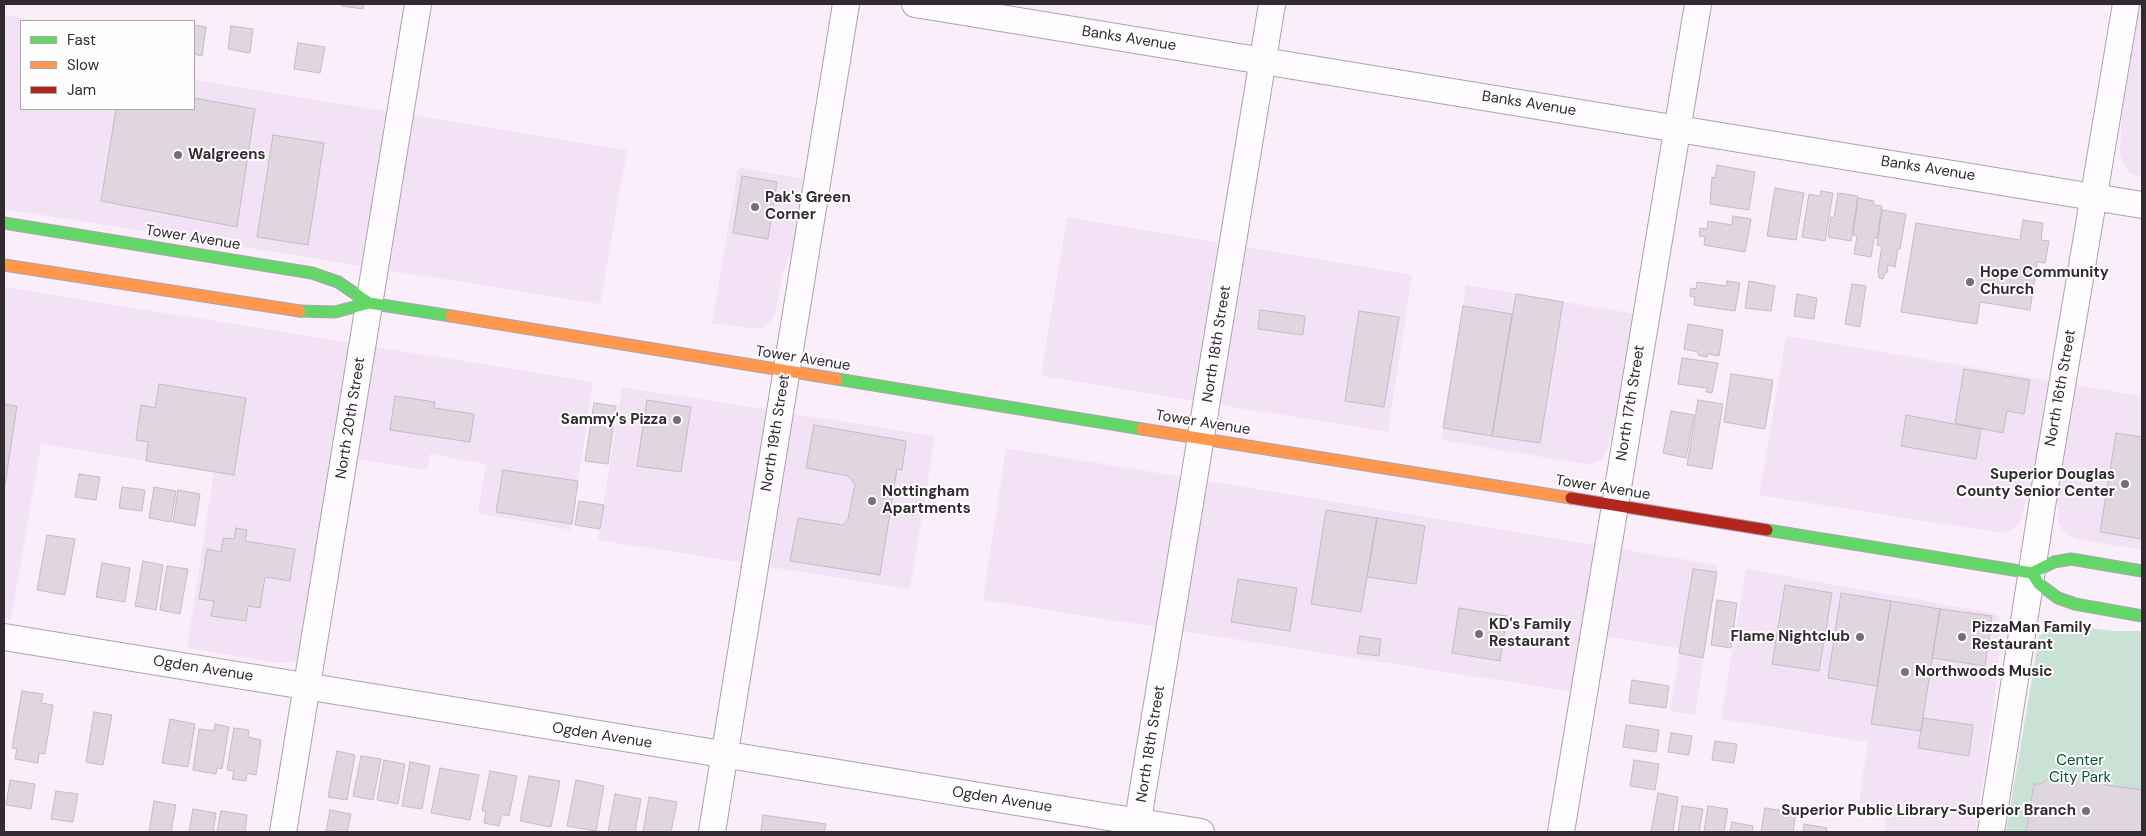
<!DOCTYPE html>
<html>
<head>
<meta charset="utf-8">
<style>
	body { margin:0 }
	#map { position:relative; width:2146px; height:836px; overflow:hidden; background:#f9eefa; font-family:"DM Sans",sans-serif }
	canvas { display:block }
	.frame { position:absolute; inset:0; border:5px solid #312a31; pointer-events:none }
	.legend { position:absolute; left:20px; top:20px; width:175px; height:90px; box-sizing:border-box; background:#fefefe; border:1px solid #aca9ac; margin:0; padding:6px 9px; list-style:none; font-size:15px; color:#312a31 }
	.legend li { display:flex; align-items:center; gap:10px; height:25px }
	.legend b { width:25px; border:1px solid #aca9ac }
</style>
</head>
<body>
<div id="map">
<canvas width="2146" height="836"></canvas>
<div class="frame"></div>
<ul class="legend">
<li><b style="height:6px;background:#63d668"></b>Fast</li>
<li><b style="height:6px;background:#ff974d"></b>Slow</li>
<li><b style="height:6px;background:#b3261e"></b>Jam</li>
</ul>
</div>
<script>
const ctx = document.querySelector('canvas').getContext('2d');
ctx.lineJoin = 'round';
function fillPath(path, color) { ctx.fillStyle = color; ctx.fill(path, 'evenodd'); }
const poly = rows => new Path2D(rows.map(r => 'M' + r).join(''));
function strokePath(path, color, width, dash) { ctx.strokeStyle = color; ctx.lineWidth = width; ctx.lineCap = dash ? 'butt' : 'round'; ctx.setLineDash(dash || []); ctx.stroke(path); }
function drawText(font, color, halo, rows, align = 'center') {
  ctx.font = font + ' "DM Sans",sans-serif'; ctx.lineWidth = 4; ctx.setLineDash([]); ctx.textBaseline = 'middle'; ctx.strokeStyle = halo; ctx.fillStyle = color; for (const [text, x, y, turn = 0] of rows) {
    ctx.save(); ctx.translate(x, y); ctx.rotate((+turn || 0) * Math.PI / 180); ctx.textAlign = isNaN(turn) ? turn : align; if (halo) ctx.strokeText(text, 0, 0); ctx.fillText(text, 0, 0); ctx.restore();
  }
}
const built = poly([
	[2140,4,2142,4,2142,178,2130,173,2123,164,2120,153,2122,111],
	[4,15,38,21,21,21,21,109,194,109,194,80,627,150,600,304,4,209],
	[738,167,805,179,795,241,783,271,776,310,773,319,760,329,712,323],
	[1067,217,1412,275,1388,432,1041,376],
	[1466,285,1635,314,1621,401,1608,448,1602,459,1592,464,1578,463,1441,440],
	[4,287,593,382,571,530,478,513,486,464,430,454,427,470,359,459,332,458,299,656,295,662,277,663,187,648,214,472,41,444,11,620,4,619],
	[1786,336,2142,396,2142,550,2081,540,2070,536,2062,530,2058,522,2058,503,2026,498,2021,521,2015,529,2001,533,1759,495],
	[622,387,935,436,910,589,598,540],
	[1006,448,1718,565,1695,715,1670,711,1680,649,1584,632,1574,692,983,600],
	[1746,569,1993,613,1998,615,2001,623,2001,632,1992,723,1975,832,1884,832,1887,813,1858,808,1868,742,1721,719]
]);
const green = poly([
	[2053,624,2113,631,2142,631,2142,832,2006,832,2039,637]
]);
const building = poly([
	[343,4,364,4,363,9,342,6,343,4],
	[194,25,206,27,202,56,194,54,194,25],
	[231,26,253,29,250,53,228,49,231,26],
	[298,43,325,47,320,73,294,69,298,43],
	[194,98,255,109,237,227,101,201,116,109,194,109,194,98],
	[273,135,324,143,308,245,257,237,273,135],
	[1717,165,1755,172,1749,210,1710,204,1712,177,1715,178,1717,165],
	[742,176,777,182,768,239,733,233,742,176],
	[1775,188,1804,193,1796,240,1767,236,1775,188],
	[1821,191,1833,193,1825,241,1802,237,1809,194,1820,196,1821,191],
	[1838,193,1858,196,1851,241,1828,237,1831,217,1834,218,1838,193],
	[1858,198,1874,201,1873,205,1882,206,1877,238,1874,238,1871,257,1854,254,1857,236,1853,235,1858,198],
	[1882,210,1906,214,1900,249,1898,248,1895,267,1888,265,1887,273,1885,273,1883,279,1879,278,1878,271,1882,246,1877,245,1882,210],
	[1733,216,1751,219,1745,252,1704,245,1705,237,1699,236,1700,228,1707,229,1708,221,1732,225,1733,216],
	[2023,220,2043,223,2041,240,2049,241,2045,263,2037,262,2030,310,1980,302,1977,324,1901,312,1916,223,2020,240,2023,220],
	[1727,281,1740,283,1735,311,1694,305,1695,297,1690,296,1691,288,1696,289,1697,282,1726,286,1727,281],
	[1749,281,1775,286,1771,311,1745,308,1749,281],
	[1852,284,1866,286,1860,327,1845,324,1852,284],
	[1516,294,1563,302,1540,443,1492,436,1516,294],
	[1797,294,1817,298,1814,319,1794,316,1797,294],
	[1463,306,1512,314,1492,436,1443,428,1463,306],
	[1260,310,1305,316,1303,335,1258,329,1260,310],
	[1359,311,1399,317,1384,407,1345,401,1359,311],
	[1688,324,1723,330,1719,356,1708,354,1707,357,1698,355,1698,352,1684,349,1688,324],
	[1682,358,1718,363,1712,393,1706,392,1707,388,1678,384,1682,358],
	[1964,369,2030,380,2024,414,2007,411,2003,433,1955,423,1964,369],
	[1731,374,1773,380,1765,429,1724,422,1731,374],
	[159,384,246,398,234,475,146,461,148,442,136,440,141,405,155,408,159,384],
	[395,396,435,402,434,408,474,414,470,442,390,430,395,396],
	[647,400,691,407,681,472,637,466,647,400],
	[1698,400,1723,404,1712,469,1687,465,1698,400],
	[594,403,616,406,608,464,585,461,594,403],
	[4,404,17,406,4,491,4,404],
	[1671,411,1694,415,1686,458,1663,453,1671,411],
	[1906,415,1981,429,1976,459,1901,446,1906,415],
	[814,425,906,441,902,470,897,469,880,575,790,561,798,518,843,525,848,519,855,484,848,476,806,468,814,425],
	[2116,433,2142,437,2142,539,2100,532,2116,433],
	[503,470,578,481,572,524,496,512,503,470],
	[79,474,100,477,96,500,75,497,79,474],
	[122,487,145,490,142,511,119,508,122,487],
	[154,487,176,491,171,522,149,518,154,487],
	[178,490,200,494,195,526,173,522,178,490],
	[579,501,604,505,600,529,575,525,579,501],
	[1326,510,1377,518,1361,612,1311,604,1326,510],
	[1377,518,1425,526,1416,584,1367,577,1377,518],
	[236,528,247,530,245,541,295,549,290,581,265,577,260,608,248,606,246,621,211,616,214,601,199,599,207,549,221,552,223,538,234,539,236,528],
	[47,535,75,539,65,595,37,590,47,535],
	[143,561,163,565,156,610,135,606,143,561],
	[102,563,130,568,125,602,96,597,102,563],
	[167,566,188,569,180,614,160,610,167,566],
	[1693,569,1717,572,1703,658,1679,653,1693,569],
	[1238,579,1297,588,1290,631,1231,622,1238,579],
	[1785,585,1832,593,1819,671,1772,664,1785,585],
	[1841,593,1891,601,1877,686,1828,678,1841,593],
	[1717,600,1737,603,1731,648,1711,645,1717,600],
	[1891,601,1940,609,1921,731,1871,724,1891,601],
	[1459,608,1507,616,1500,661,1452,653,1459,608],
	[1940,609,1992,616,1985,666,1932,658,1940,609],
	[1360,636,1381,639,1379,656,1357,653,1360,636],
	[1632,680,1669,686,1666,708,1629,703,1632,680],
	[22,691,43,694,41,703,53,705,45,754,39,753,38,763,15,759,17,749,12,748,22,691],
	[94,712,112,715,103,765,86,762,94,712],
	[1923,718,1973,725,1969,756,1918,748,1923,718],
	[170,719,195,724,188,767,162,763,170,719],
	[215,724,229,727,222,769,217,768,216,774,193,770,199,729,214,731,215,724],
	[1626,725,1659,730,1656,752,1623,747,1626,725],
	[234,728,249,730,248,737,261,740,256,775,247,773,246,781,232,779,234,771,227,770,234,728],
	[1671,733,1692,736,1689,755,1668,752,1671,733],
	[1715,741,1737,744,1734,763,1712,760,1715,741],
	[337,751,355,755,347,800,328,797,337,751],
	[361,756,381,759,373,800,353,796,361,756],
	[384,760,405,764,398,804,377,800,384,760],
	[1634,760,1659,764,1655,790,1630,786,1634,760],
	[410,762,430,766,422,809,402,806,410,762],
	[2088,765,2105,785,2142,790,2142,832,2026,832,2034,784,2041,784,2052,775,2070,778,2088,765],
	[440,768,479,775,470,820,431,813,440,768],
	[490,771,517,776,509,816,502,814,499,826,484,823,486,811,482,811,490,771],
	[529,776,560,781,551,827,520,821,529,776],
	[10,780,35,784,31,809,6,805,10,780],
	[576,780,604,786,596,831,567,826,576,780],
	[56,791,78,794,73,822,51,819,56,791],
	[1658,793,1678,797,1673,832,1651,832,1658,793],
	[615,794,641,799,635,832,608,832,615,794],
	[649,797,677,802,671,832,643,832,649,797],
	[154,801,176,805,171,832,149,832,154,801],
	[1682,806,1703,809,1699,832,1678,832,1682,806],
	[1708,806,1728,809,1724,832,1704,832,1708,806],
	[1765,808,1796,813,1793,832,1761,832,1765,808],
	[193,809,216,813,213,832,189,832,193,809],
	[330,810,351,814,347,832,326,831,330,810],
	[221,811,247,815,245,832,217,832,221,811],
	[763,815,826,824,824,832,761,832,763,815],
	[1732,822,1753,826,1752,832,1730,832,1732,822],
	[1804,824,1827,828,1826,832,1803,832,1804,824]
]);
const street = poly([
	[915,4,2142,205],
	[4,637,1201,832],
	[283,832,418,4],
	[712,832,846,4],
	[1136,832,1272,4],
	[1561,832,1698,4],
	[1991,832,2045,487,2126,4]
]);
const fast = poly([
	[4,223,312,273,338,282,369,303,451,316],
	[300,311,335,312,369,303],
	[837,379,1142,429],
	[1767,530,2032,573,2054,562,2071,559,2142,571],
	[2032,573,2039,584,2058,598,2075,604,2142,616]
]);
const slow = poly([
	[4,265,300,311],
	[451,316,837,379],
	[1142,429,1571,498]
]);
const jam = poly([
	[1571,498,1767,530]
]);
const markers = [
	[178,155,5,"#776f77"],
	[755,207,5,"#776f77"],
	[1970,282,5,"#776f77"],
	[677,420,5,"#776f77"],
	[2125,484,5,"#776f77"],
	[872,501,5,"#776f77"],
	[1479,634,5,"#776f77"],
	[1860,637,5,"#776f77"],
	[1962,637,5,"#776f77"],
	[1905,672,5,"#776f77"],
	[2086,811,5,"#776f77"]
];
const streetNames = [
	["Banks Avenue",1129,39,9],
	["Banks Avenue",1529,104,9],
	["Banks Avenue",1928,169,9],
	["Tower Avenue",193,238,9],
	["North 18th Street",1217,344,-81],
	["Tower Avenue",803,359,9],
	["North 16th Street",2061,388,-80],
	["North 17th Street",1631,403,-81],
	["North 20th Street",351,418,-81],
	["Tower Avenue",1203,423,9],
	["North 19th Street",776,433,-81],
	["Tower Avenue",1603,488,9],
	["Ogden Avenue",203,669,9],
	["Ogden Avenue",602,736,9],
	["North 18th Street",1151,744,-81],
	["Ogden Avenue",1002,800,9]
];
const poiNames = [
	["Walgreens",188,155],
	["Pak's Green",765,198],
	["Corner",765,215],
	["Hope Community",1980,273],
	["Church",1980,290],
	["Sammy's Pizza",667,420,"right"],
	["Superior Douglas",2115,475,"right"],
	["County Senior Center",2115,492,"right"],
	["Nottingham",882,492],
	["Apartments",882,509],
	["KD's Family",1489,625],
	["Restaurant",1489,642],
	["PizzaMan Family",1972,628],
	["Restaurant",1972,645],
	["Flame Nightclub",1850,637,"right"],
	["Northwoods Music",1915,672],
	["Superior Public Library-Superior Branch",2076,811,"right"]
];
const parkNames = [
	["Center",2080,761],
	["City Park",2080,778]
];
fillPath(built, '#f3e2f5');
fillPath(green, '#cae1d5');
fillPath(building, '#dfd6e0');
strokePath(building, '#c4bcc5', 1);
strokePath(street, '#aba4ac', 28);
strokePath(fast, '#aba4ac', 13);
strokePath(slow, '#aba4ac', 13);
strokePath(jam, '#aba4ac', 13);
strokePath(street, '#fefcfe', 26);
strokePath(fast, '#63d668', 11);
strokePath(slow, '#ff974d', 11);
strokePath(jam, '#b3261e', 11);
for (const [x, y, r, color] of markers) { const dot = new Path2D(); dot.arc(x, y, r, 0, 2 * Math.PI); ctx.fillStyle = color; ctx.fill(dot); strokePath(dot, '#fefefe', 2); }
drawText('15px', '#312a31', '#fefefe', streetNames);
drawText('bold 15px', '#312a31', '#fefefe', poiNames, 'left');
drawText('15px', '#075030', '#fefefe', parkNames);
</script>
</body>
</html>
